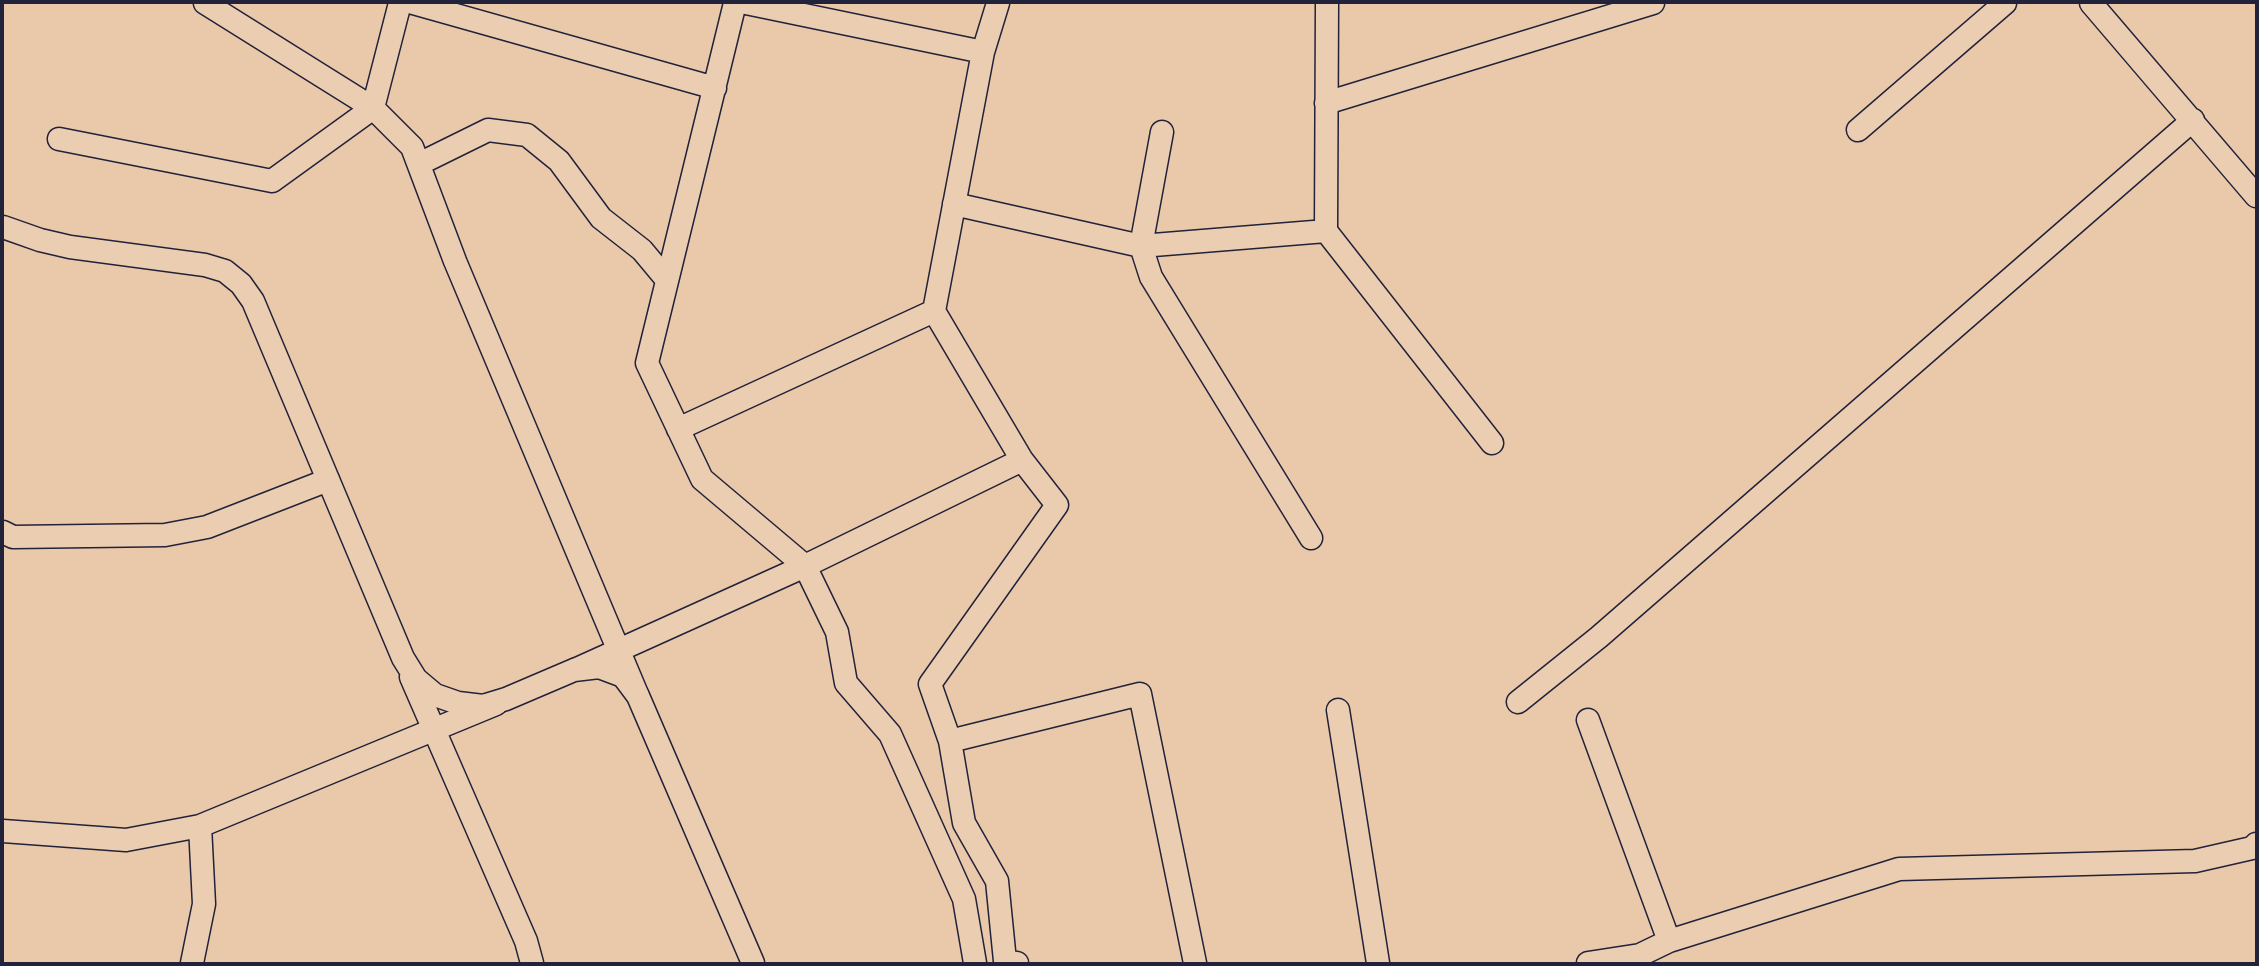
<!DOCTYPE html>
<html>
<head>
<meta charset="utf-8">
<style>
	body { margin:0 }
	#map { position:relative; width:2259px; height:966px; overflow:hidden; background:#e9c9aa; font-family:Kalam,sans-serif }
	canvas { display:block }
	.frame { position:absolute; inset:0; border:4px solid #22223b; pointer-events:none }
</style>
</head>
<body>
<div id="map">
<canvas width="2259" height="966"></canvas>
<div class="frame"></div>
</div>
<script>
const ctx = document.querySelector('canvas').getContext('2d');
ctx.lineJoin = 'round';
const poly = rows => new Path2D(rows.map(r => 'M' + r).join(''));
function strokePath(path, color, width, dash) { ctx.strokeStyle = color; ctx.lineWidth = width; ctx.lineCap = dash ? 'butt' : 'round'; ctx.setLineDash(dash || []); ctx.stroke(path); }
const minor = poly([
	[205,3,373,108,412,147,455,261,637,694],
	[413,3,715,88],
	[735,3,647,363,702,479,805,566,837,632,846,683,890,734,964,899,975,963],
	[746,3,983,52],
	[998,3,983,52,934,311,1022,460,1057,505,930,684,950,741,964,823,997,881,1005,961,1017,963],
	[1327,3,1326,231,1492,443],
	[2091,3,2256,196],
	[1326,103,1653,3],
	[1858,130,2005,3],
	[1162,132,1141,246,1151,277,1311,538],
	[59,139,272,181,373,108,400,3],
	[419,164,488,130,527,135,559,161,601,218,642,250,667,280],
	[954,204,1141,246,1326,231],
	[678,429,934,311],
	[3,532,13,537,165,535,207,527,328,480],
	[577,669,805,566,1022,460],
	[1518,702,1599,637,2193,120],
	[1338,710,1378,963],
	[1588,720,1669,941],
	[950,741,1140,694,1195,963],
	[3,831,126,840,200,826,496,704],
	[192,963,204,904,200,826],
	[1588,963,1640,955,1669,941,1899,869,2195,861,2252,848,2256,844]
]);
const tertiary = poly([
	[3,227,40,240,70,247,205,265,225,271,241,284,253,301,403,658,416,679,435,695,458,703,483,706,506,699,574,670,599,667,623,676,638,696,753,963],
	[411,677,526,941,532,963]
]);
strokePath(minor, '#22223b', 25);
strokePath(tertiary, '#22223b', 25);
strokePath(minor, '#ebceb1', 22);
strokePath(tertiary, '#ebceb1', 22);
</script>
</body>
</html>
